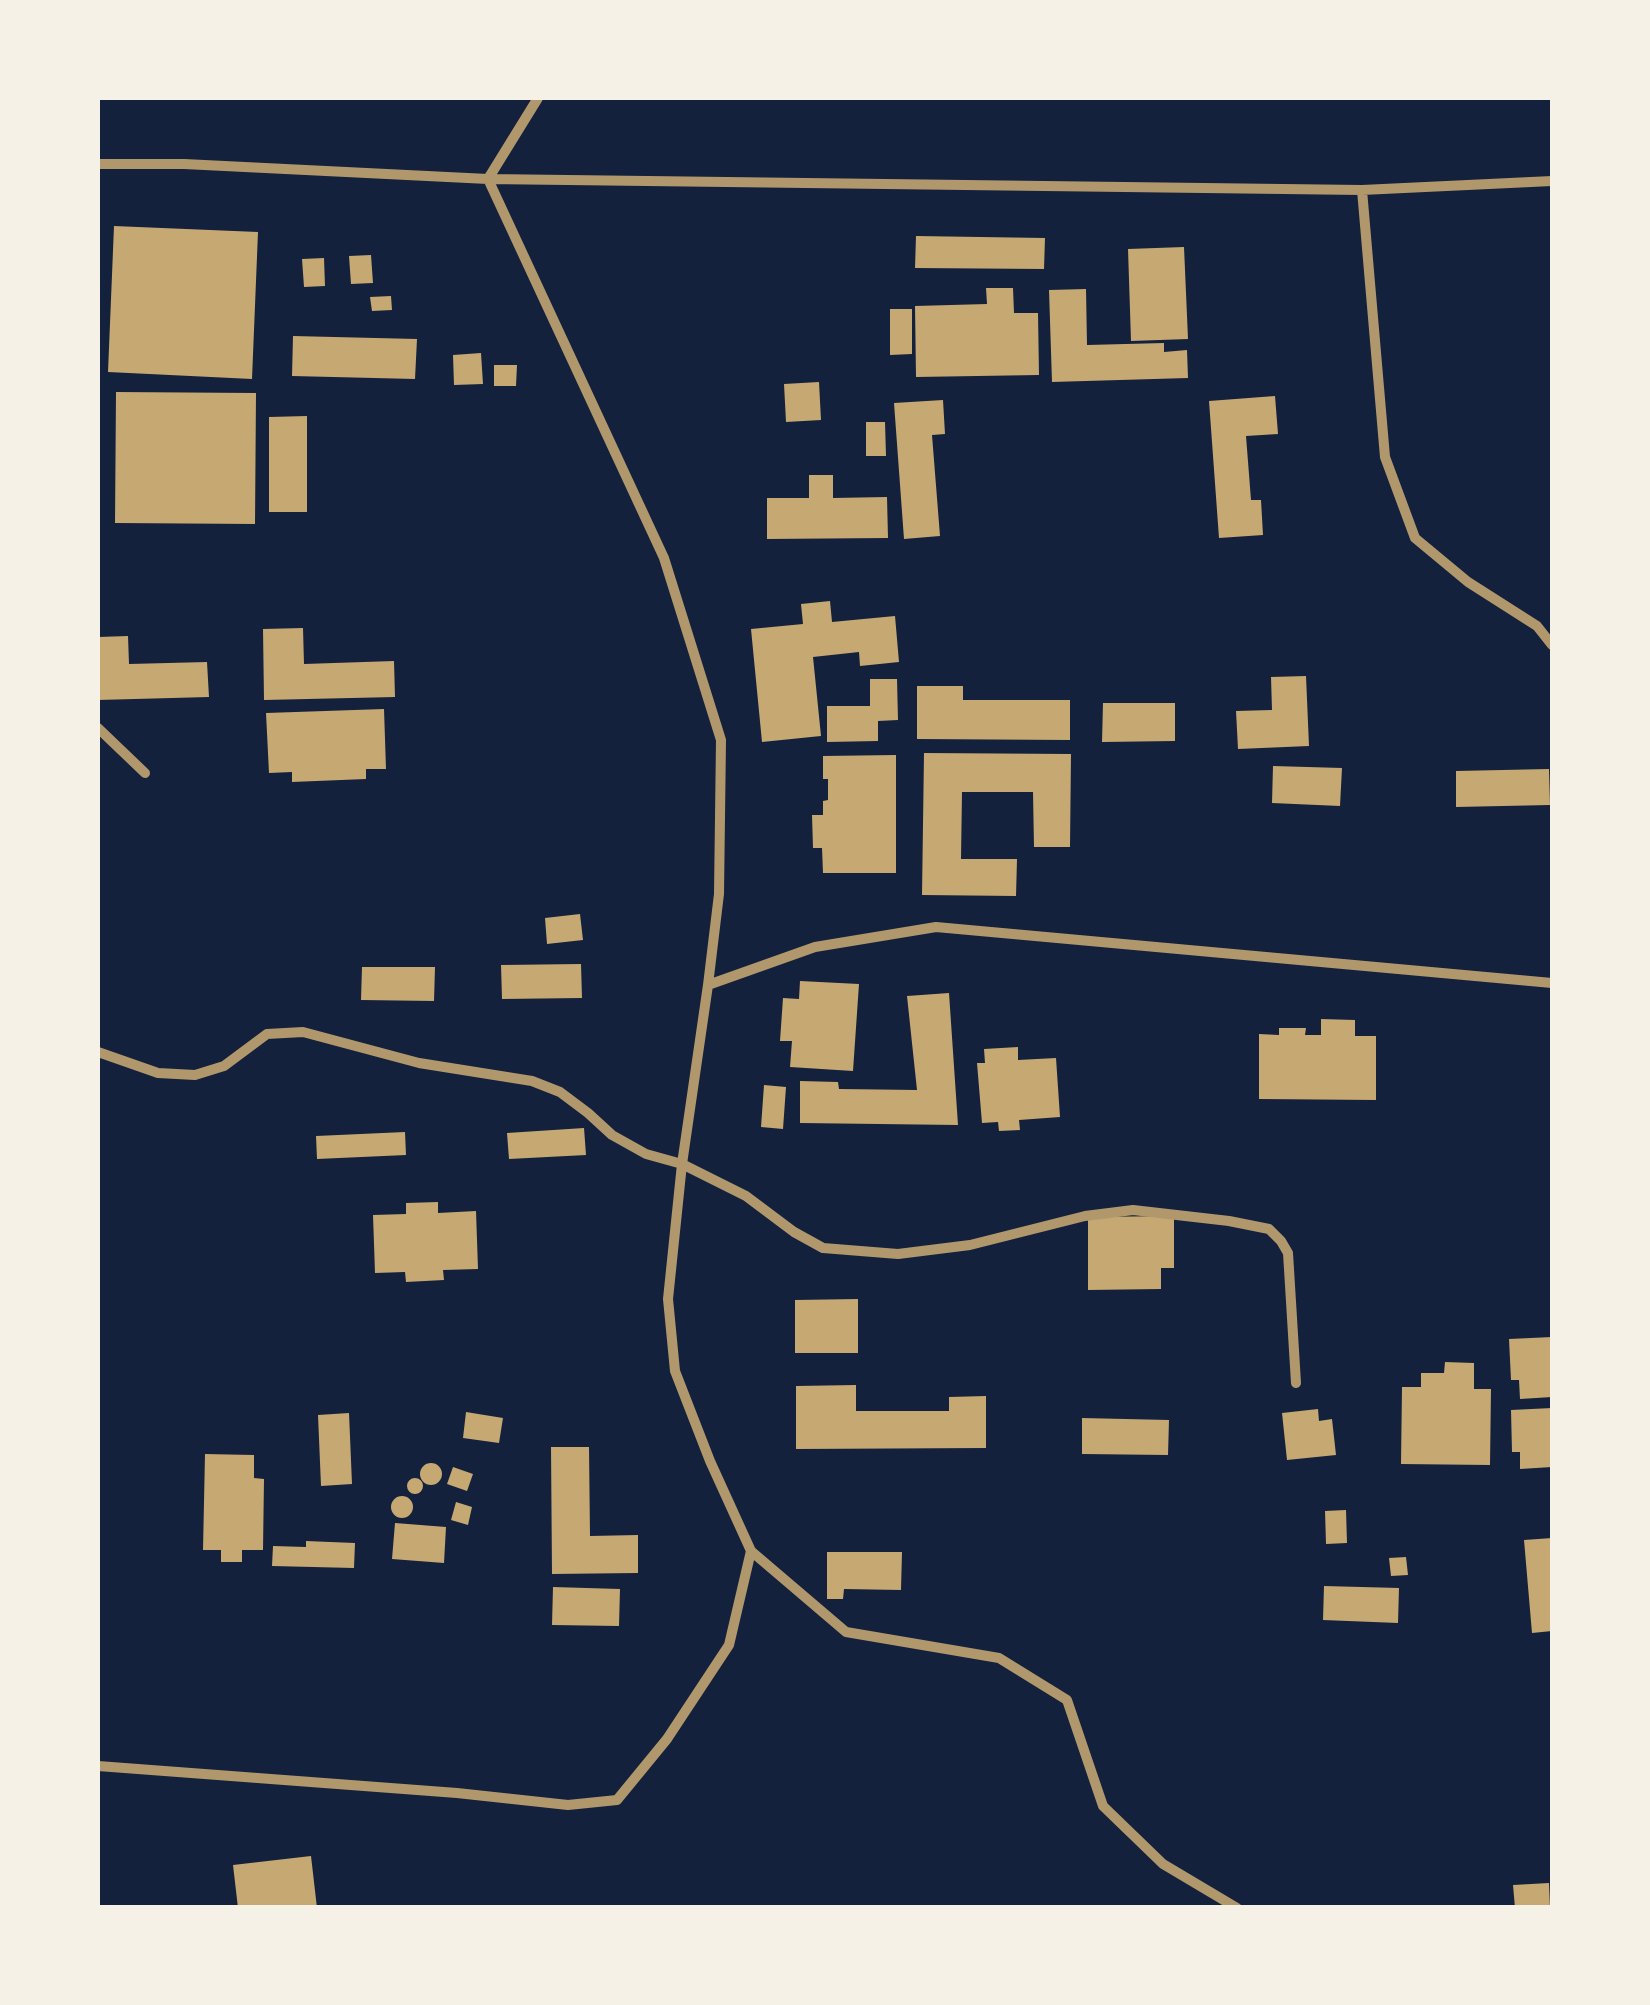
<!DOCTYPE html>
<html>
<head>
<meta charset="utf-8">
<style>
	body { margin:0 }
	#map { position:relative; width:1650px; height:2005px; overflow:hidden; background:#14213d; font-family:Barlow,sans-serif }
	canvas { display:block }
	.frame { position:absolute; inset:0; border:100px solid #f6f1e7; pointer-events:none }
</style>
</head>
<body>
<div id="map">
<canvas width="1650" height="2005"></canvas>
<div class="frame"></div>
</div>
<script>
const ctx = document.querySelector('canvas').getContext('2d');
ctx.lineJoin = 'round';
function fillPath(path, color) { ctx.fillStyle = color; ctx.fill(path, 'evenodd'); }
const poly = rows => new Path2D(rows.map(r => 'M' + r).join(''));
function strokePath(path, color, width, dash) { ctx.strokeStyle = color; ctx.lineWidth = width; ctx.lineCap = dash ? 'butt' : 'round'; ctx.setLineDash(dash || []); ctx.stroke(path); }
const building = poly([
	[114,226,258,232,252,379,108,372],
	[916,236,1045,238,1044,269,915,268],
	[1184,247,1188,339,1131,341,1128,249],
	[371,255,373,283,351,284,349,256],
	[324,258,325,286,304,287,302,259],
	[986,288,1013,288,1014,313,1038,313,1039,375,916,377,915,306,987,304],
	[1086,289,1087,345,1164,343,1164,352,1187,350,1188,378,1052,382,1049,290],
	[391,296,392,310,372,311,370,297],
	[890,309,912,309,912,354,890,355],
	[293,336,417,339,415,379,292,376],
	[481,353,483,384,454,385,453,355],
	[494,365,517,365,516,386,494,386],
	[819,382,821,420,786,422,784,384],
	[116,392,256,393,255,524,115,523],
	[1275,396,1278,434,1246,436,1251,500,1261,500,1263,535,1219,538,1209,401],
	[943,400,945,434,932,435,940,536,904,539,894,403],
	[307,416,307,512,269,512,269,417],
	[866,422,885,422,886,456,866,456],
	[809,475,833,475,833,498,887,497,888,538,767,539,767,498,809,498],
	[830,601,832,622,895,616,899,662,860,666,859,652,813,657,821,736,762,742,751,629,803,624,801,604],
	[303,628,304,664,394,661,395,697,264,700,263,629],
	[128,636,129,664,207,662,209,697,98,700,98,637],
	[1306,676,1309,746,1238,749,1236,711,1272,710,1271,677],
	[870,679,897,679,898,720,878,721,878,741,827,742,827,706,870,706],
	[917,686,963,686,963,700,1070,700,1070,740,917,739],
	[1103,703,1175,703,1175,741,1102,742],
	[384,709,386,769,366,769,366,779,292,782,292,772,269,773,266,713],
	[924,753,1071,754,1070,847,1034,847,1033,792,962,792,961,859,1017,859,1016,896,922,895],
	[896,755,896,873,823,873,822,848,813,848,812,815,823,815,823,801,828,800,828,779,823,779,823,756],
	[1273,766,1342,768,1340,806,1272,803],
	[1549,769,1550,805,1456,807,1456,771],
	[580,914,583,940,547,944,545,918],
	[581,964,582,998,502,999,501,965],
	[362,967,435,967,434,1001,361,1000],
	[800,981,859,984,853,1071,790,1067,792,1041,780,1041,783,998,799,999],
	[949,993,958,1125,800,1123,800,1081,838,1082,839,1089,917,1090,907,996],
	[1321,1019,1355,1020,1355,1036,1376,1036,1376,1100,1259,1099,1259,1034,1279,1035,1279,1028,1306,1028,1305,1035,1321,1035],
	[1018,1047,1018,1060,1056,1058,1060,1117,1019,1120,1020,1130,999,1131,998,1122,982,1123,977,1063,985,1063,984,1049],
	[764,1085,786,1087,783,1129,761,1127],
	[584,1128,586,1155,509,1159,507,1133],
	[405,1132,406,1155,317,1159,316,1136],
	[438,1202,438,1213,476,1211,478,1269,443,1270,444,1280,406,1282,405,1272,375,1273,373,1215,406,1214,406,1203],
	[1174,1216,1174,1268,1161,1268,1161,1289,1088,1290,1088,1217],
	[858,1299,858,1353,795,1353,795,1300],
	[1552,1337,1552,1397,1520,1399,1519,1380,1511,1380,1509,1339],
	[1445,1362,1474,1363,1474,1389,1491,1389,1490,1465,1401,1464,1402,1387,1421,1387,1421,1373,1444,1373],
	[856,1385,856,1411,949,1411,949,1397,986,1396,986,1448,796,1449,796,1386],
	[1552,1408,1552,1467,1520,1469,1520,1452,1512,1452,1511,1410],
	[1318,1409,1319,1421,1332,1419,1336,1455,1287,1460,1282,1413],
	[466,1412,503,1418,499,1443,463,1438],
	[349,1413,352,1484,321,1486,318,1415],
	[1082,1418,1169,1420,1168,1455,1082,1454],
	[551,1447,589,1447,590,1536,638,1535,638,1573,552,1574],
	[205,1454,254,1455,254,1478,264,1479,263,1550,242,1550,242,1562,221,1562,221,1550,203,1550],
	'420 1474a11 11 0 1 1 22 0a11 11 0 1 1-22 0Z',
	[453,1467,473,1474,467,1491,447,1484],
	'407 1486a8 8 0 1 1 16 0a8 8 0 1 1-16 0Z',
	'391 1507a11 11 0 1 1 22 0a11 11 0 1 1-22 0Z',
	[456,1502,472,1507,468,1525,451,1520],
	[1346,1510,1347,1543,1326,1544,1325,1511],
	[395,1523,446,1527,444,1563,392,1559],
	[1552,1538,1552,1631,1532,1633,1524,1540],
	[306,1541,355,1543,354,1568,272,1566,273,1546,306,1547],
	[827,1552,902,1552,901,1590,844,1589,843,1599,827,1599],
	[1406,1557,1408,1575,1391,1576,1389,1558],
	[1324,1586,1399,1588,1398,1623,1323,1620],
	[553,1587,620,1589,619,1626,552,1625],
	[311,1856,317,1908,238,1908,233,1865],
	[1549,1883,1550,1908,1515,1908,1513,1885]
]);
const minor = poly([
	[538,98,488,179,664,558,721,740,719,894,708,985],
	[98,164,184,164,488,179,1362,190,1552,181],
	[1362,190,1385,457,1415,538,1468,582,1537,626,1552,645],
	[98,728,145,773],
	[98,1052,158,1073,195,1075,224,1066,267,1034,303,1032,419,1063,532,1081,560,1092,588,1113,612,1135,646,1154,682,1164,668,1299,675,1371,710,1461,751,1551,846,1632,999,1658,1067,1700,1103,1806,1163,1864,1237,1908],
	[1296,1383,1288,1253,1281,1241,1269,1229,1229,1221,1133,1210,1085,1216,970,1245,898,1254,823,1248,794,1232,746,1196,682,1164,708,985,815,947,936,927,1552,983],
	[98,1766,457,1793,568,1805,617,1800,667,1739,729,1645,751,1551]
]);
fillPath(building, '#c6a872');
strokePath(minor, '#b1986c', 10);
</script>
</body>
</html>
